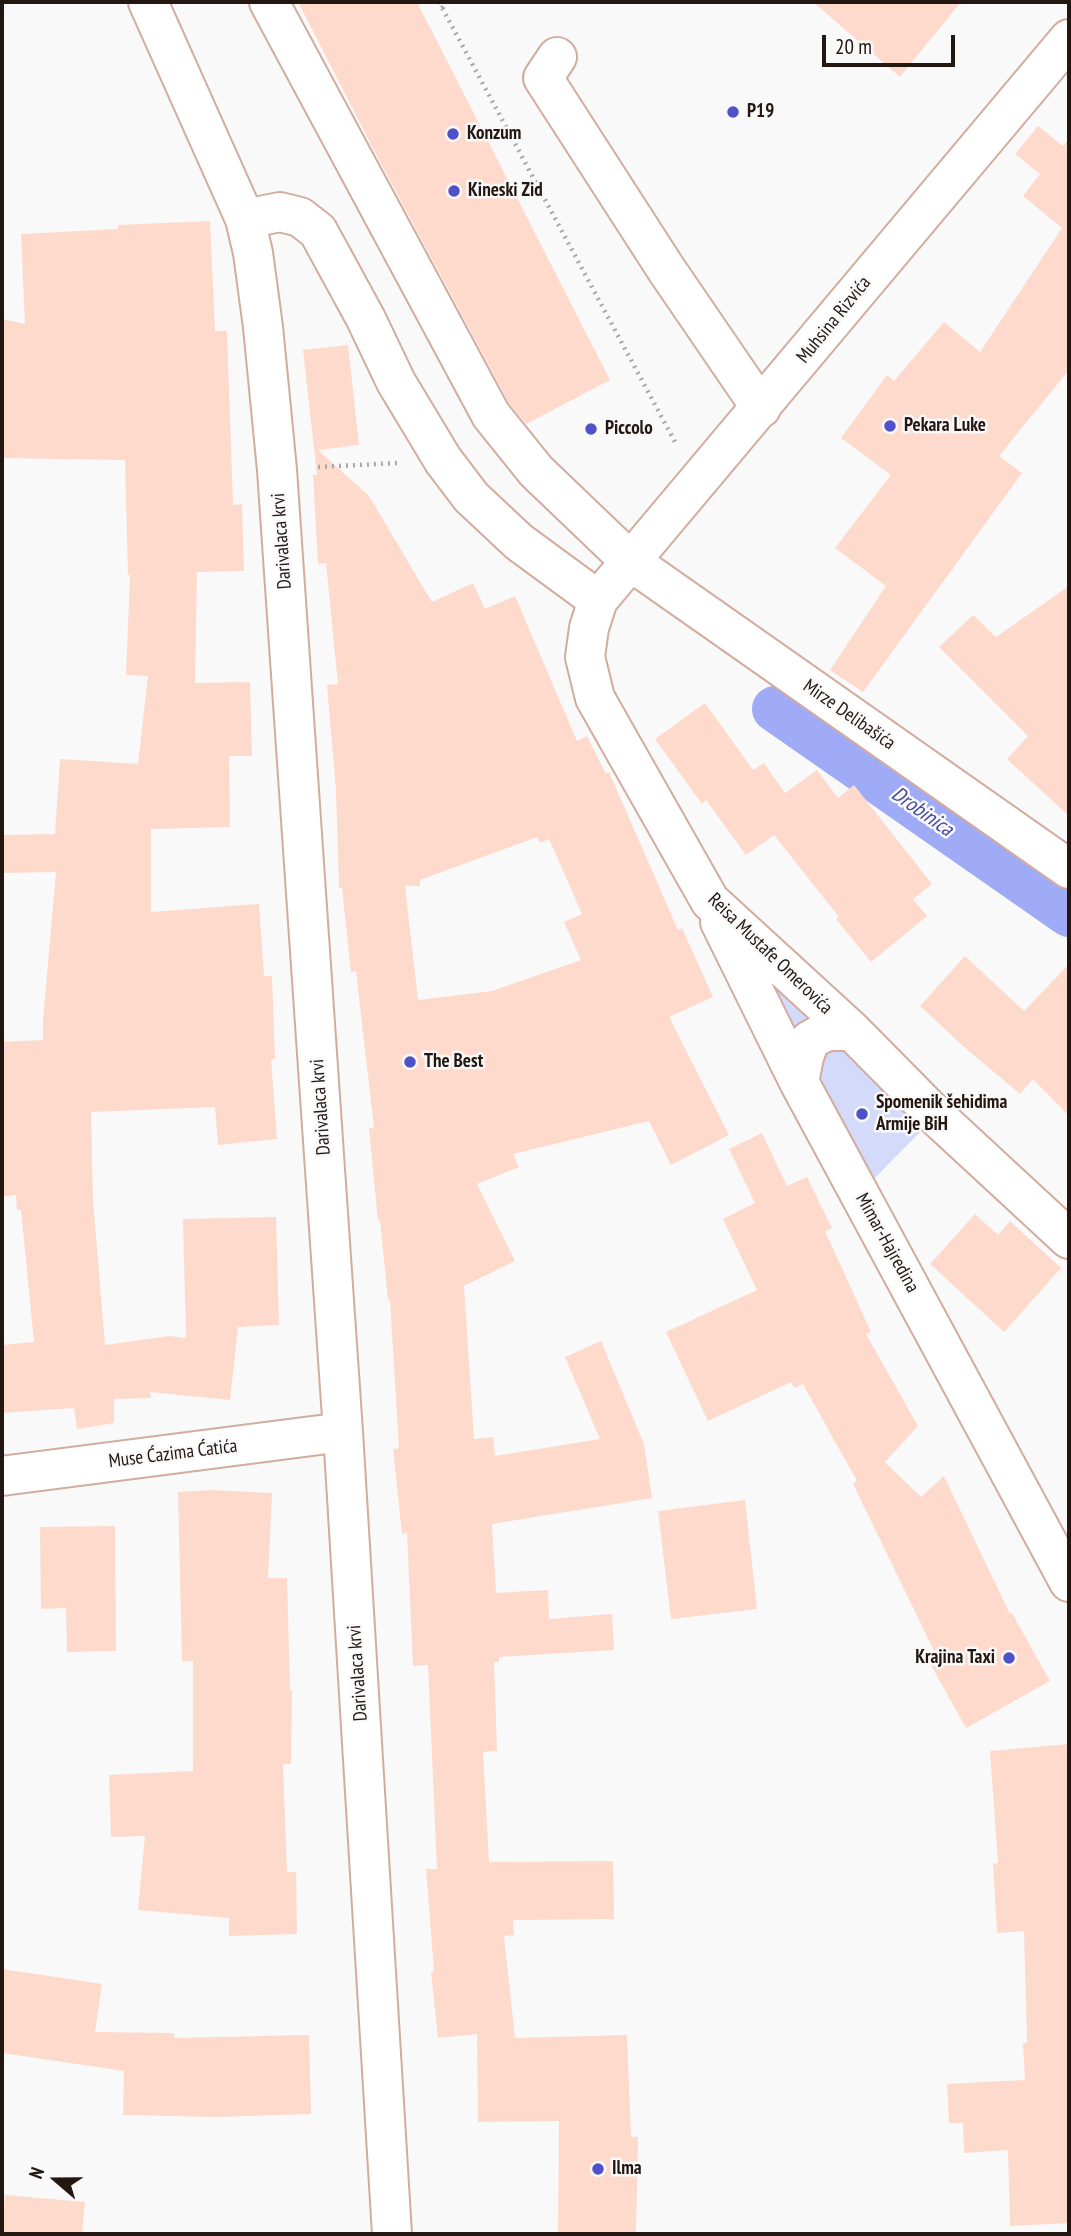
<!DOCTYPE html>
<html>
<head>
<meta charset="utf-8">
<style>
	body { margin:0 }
	#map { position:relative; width:1071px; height:2236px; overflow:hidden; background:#f9f9f9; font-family:"PT Sans Narrow",sans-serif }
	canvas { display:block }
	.frame { position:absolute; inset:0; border:4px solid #241711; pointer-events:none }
	.north { position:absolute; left:21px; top:2145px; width:70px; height:70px; -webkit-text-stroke:5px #f9f9f9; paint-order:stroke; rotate:290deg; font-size:19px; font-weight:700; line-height:28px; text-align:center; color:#241711 }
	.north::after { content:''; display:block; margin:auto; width:24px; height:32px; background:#241711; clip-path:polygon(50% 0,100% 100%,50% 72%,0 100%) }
	.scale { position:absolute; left:822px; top:35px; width:133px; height:32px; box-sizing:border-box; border:4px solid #241711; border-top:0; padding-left:9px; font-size:21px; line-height:24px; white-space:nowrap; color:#241711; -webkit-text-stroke:5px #f9f9f9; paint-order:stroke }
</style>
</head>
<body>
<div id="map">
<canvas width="1071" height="2236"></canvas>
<div class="frame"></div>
<div class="north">N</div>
<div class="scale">20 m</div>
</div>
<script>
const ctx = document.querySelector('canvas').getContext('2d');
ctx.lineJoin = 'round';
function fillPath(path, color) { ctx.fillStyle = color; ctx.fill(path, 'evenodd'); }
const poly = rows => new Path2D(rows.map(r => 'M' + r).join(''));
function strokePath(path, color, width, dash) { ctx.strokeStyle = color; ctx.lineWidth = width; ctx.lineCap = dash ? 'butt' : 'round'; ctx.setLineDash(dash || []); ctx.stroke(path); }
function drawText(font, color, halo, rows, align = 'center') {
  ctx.font = font + ' "PT Sans Narrow",sans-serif'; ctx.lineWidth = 5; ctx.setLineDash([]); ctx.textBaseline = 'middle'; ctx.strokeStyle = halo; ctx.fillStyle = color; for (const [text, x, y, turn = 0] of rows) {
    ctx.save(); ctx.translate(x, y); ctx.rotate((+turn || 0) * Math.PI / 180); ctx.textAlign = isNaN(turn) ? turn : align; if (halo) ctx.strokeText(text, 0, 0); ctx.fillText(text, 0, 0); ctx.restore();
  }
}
const green = poly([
	[710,901,936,1116,860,1193]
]);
const canal = poly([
	[775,709,1069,914]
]);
const building = poly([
	[298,2,417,2,610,380,526,424,509,403,378,158],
	[813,2,961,2,900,77],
	[1038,126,1063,146,1069,138,1069,370,999,456,1022,473,863,692,830,670,886,586,835,548,891,475,841,438,887,375,894,381,944,322,980,352,1062,228,1023,196,1040,174,1015,154],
	[210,221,215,331,227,331,233,505,242,504,244,571,197,572,195,683,250,682,252,756,229,756,230,827,151,829,151,912,259,904,264,976,272,976,275,1059,271,1059,277,1139,218,1145,215,1107,91,1112,93,1200,105,1345,169,1336,186,1338,183,1219,276,1217,279,1325,238,1327,230,1400,150,1392,151,1398,114,1399,114,1423,77,1429,74,1408,2,1413,2,1345,34,1342,21,1210,17,1210,16,1195,2,1197,2,1042,43,1040,43,1020,56,872,2,873,2,835,55,834,60,759,138,764,148,676,126,675,130,575,128,575,125,460,2,458,2,319,25,324,21,234,118,229,118,225],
	[348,345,359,445,318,450,369,496,432,602,473,583,485,609,515,596,577,741,587,736,606,774,609,772,678,930,682,928,713,997,669,1017,729,1135,671,1165,649,1121,513,1154,519,1167,477,1184,515,1261,464,1286,474,1439,493,1437,495,1456,600,1439,565,1357,601,1341,644,1444,652,1498,492,1524,496,1593,548,1590,549,1619,612,1614,614,1650,499,1657,499,1662,494,1662,497,1751,483,1752,489,1862,613,1861,614,1919,513,1920,514,1935,504,1936,515,2038,627,2035,631,2137,638,2137,636,2234,558,2234,559,2121,478,2122,477,2034,438,2038,431,1972,434,1971,426,1869,437,1869,428,1665,413,1666,407,1533,402,1534,393,1449,399,1448,390,1300,388,1300,380,1220,378,1221,369,1128,374,1128,356,971,351,972,342,888,339,888,336,790,327,685,338,684,326,563,318,564,313,475,317,475,303,350],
	[537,837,540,843,549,839,582,914,564,922,581,960,492,991,418,1000,405,886,420,886,420,880],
	[1069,586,1069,816,1007,759,1028,736,939,647,973,615,996,637],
	[705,703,753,770,764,763,785,793,817,770,838,798,854,785,932,884,913,899,927,916,871,962,836,919,839,917,774,835,746,855,706,800,702,804,655,739],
	[965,956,1024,1011,1069,964,1069,1116,1033,1079,1020,1094,963,1046,920,1006],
	[762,1133,787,1186,807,1177,832,1228,825,1231,871,1332,866,1334,918,1426,885,1462,921,1497,944,1476,1010,1614,1012,1613,1050,1681,966,1728,928,1660,936,1655,853,1484,857,1481,803,1384,794,1388,791,1382,708,1421,666,1332,757,1290,723,1219,755,1203,729,1149],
	[975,1214,998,1235,1010,1221,1061,1268,1004,1332,930,1264],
	[212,1490,272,1493,268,1578,287,1578,290,1690,292,1690,291,1764,283,1764,287,1872,296,1872,297,1934,229,1936,229,1918,138,1910,145,1836,111,1837,109,1775,193,1771,193,1661,182,1661,178,1492],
	[745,1500,757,1609,671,1619,658,1511],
	[115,1526,116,1651,67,1652,66,1608,41,1609,40,1527],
	[1069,1744,1069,2223,1010,2226,1008,2150,964,2153,963,2123,949,2123,947,2084,1025,2080,1023,2043,1027,2043,1024,1931,997,1933,993,1864,998,1863,990,1751],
	[2,1969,102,1984,95,2032,174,2033,174,2038,309,2035,311,2114,217,2117,123,2115,124,2071,2,2053],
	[5,2195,85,2202,82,2234,2,2234]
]);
const path = poly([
	[439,2,675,442],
	[442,8,446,2],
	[318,467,397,463]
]);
const minor = poly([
	[148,2,245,219,253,253,263,327,277,470,343,1432,392,2234],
	[269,2,491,415,536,471,630,561,1069,869],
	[1069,39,598,600,589,628,585,657,595,698,710,901,852,1031,936,1116,1069,1239],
	[557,57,543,78,666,269,761,408],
	[245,219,280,212,300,217,318,231,366,319,396,382,443,460,471,497,519,542,598,600],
	[720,922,799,1082,1069,1582],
	[799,1082,804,1057,810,1040,827,1031,852,1031],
	[2,1476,343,1432]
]);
const markers = [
	[733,112,7,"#4f51c8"],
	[453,134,7,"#4f51c8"],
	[454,191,7,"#4f51c8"],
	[890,426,7,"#4f51c8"],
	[591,429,7,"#4f51c8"],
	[410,1062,7,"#4f51c8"],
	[862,1114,7,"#4f51c8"],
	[1009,1658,7,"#4f51c8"],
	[598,2169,7,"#4f51c8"]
];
const poiNames = [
	["P19",747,112],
	["Konzum",467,134],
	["Kineski Zid",468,191],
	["Pekara Luke",904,426],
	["Piccolo",605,429],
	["The Best",424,1062],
	["Spomenik šehidima",876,1103],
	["Armije BiH",876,1125],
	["Krajina Taxi",995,1658,"right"],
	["Ilma",612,2169]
];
const streetNames = [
	["Muhsina Rizvića",834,320,-51],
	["Darivalaca krvi",282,541,-94],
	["Mirze Delibašića",849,715,35],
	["Reisa Mustafe Omerovića",770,954,44],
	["Darivalaca krvi",321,1107,-94],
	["Mimar-Hajredina",887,1243,61],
	["Muse Ćazima Ćatića",173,1454,-7],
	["Darivalaca krvi",358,1673,-94]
];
const waterNames = [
	["Drobinica",922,812,35]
];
fillPath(green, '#d4daf9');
strokePath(canal, '#a0abf8', 46);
fillPath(building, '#fedacd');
strokePath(minor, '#d2ac9e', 42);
strokePath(path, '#ada8a6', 4.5, [2, 5]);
strokePath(minor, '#fff', 38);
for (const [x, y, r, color] of markers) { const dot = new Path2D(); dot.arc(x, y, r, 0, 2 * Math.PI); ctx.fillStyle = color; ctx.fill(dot); strokePath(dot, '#f9f9f9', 2.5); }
drawText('bold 19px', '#241711', '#f9f9f9', poiNames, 'left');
drawText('19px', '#241711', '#f9f9f9', streetNames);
drawText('italic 21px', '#4449a1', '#f9f9f9', waterNames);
</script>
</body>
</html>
